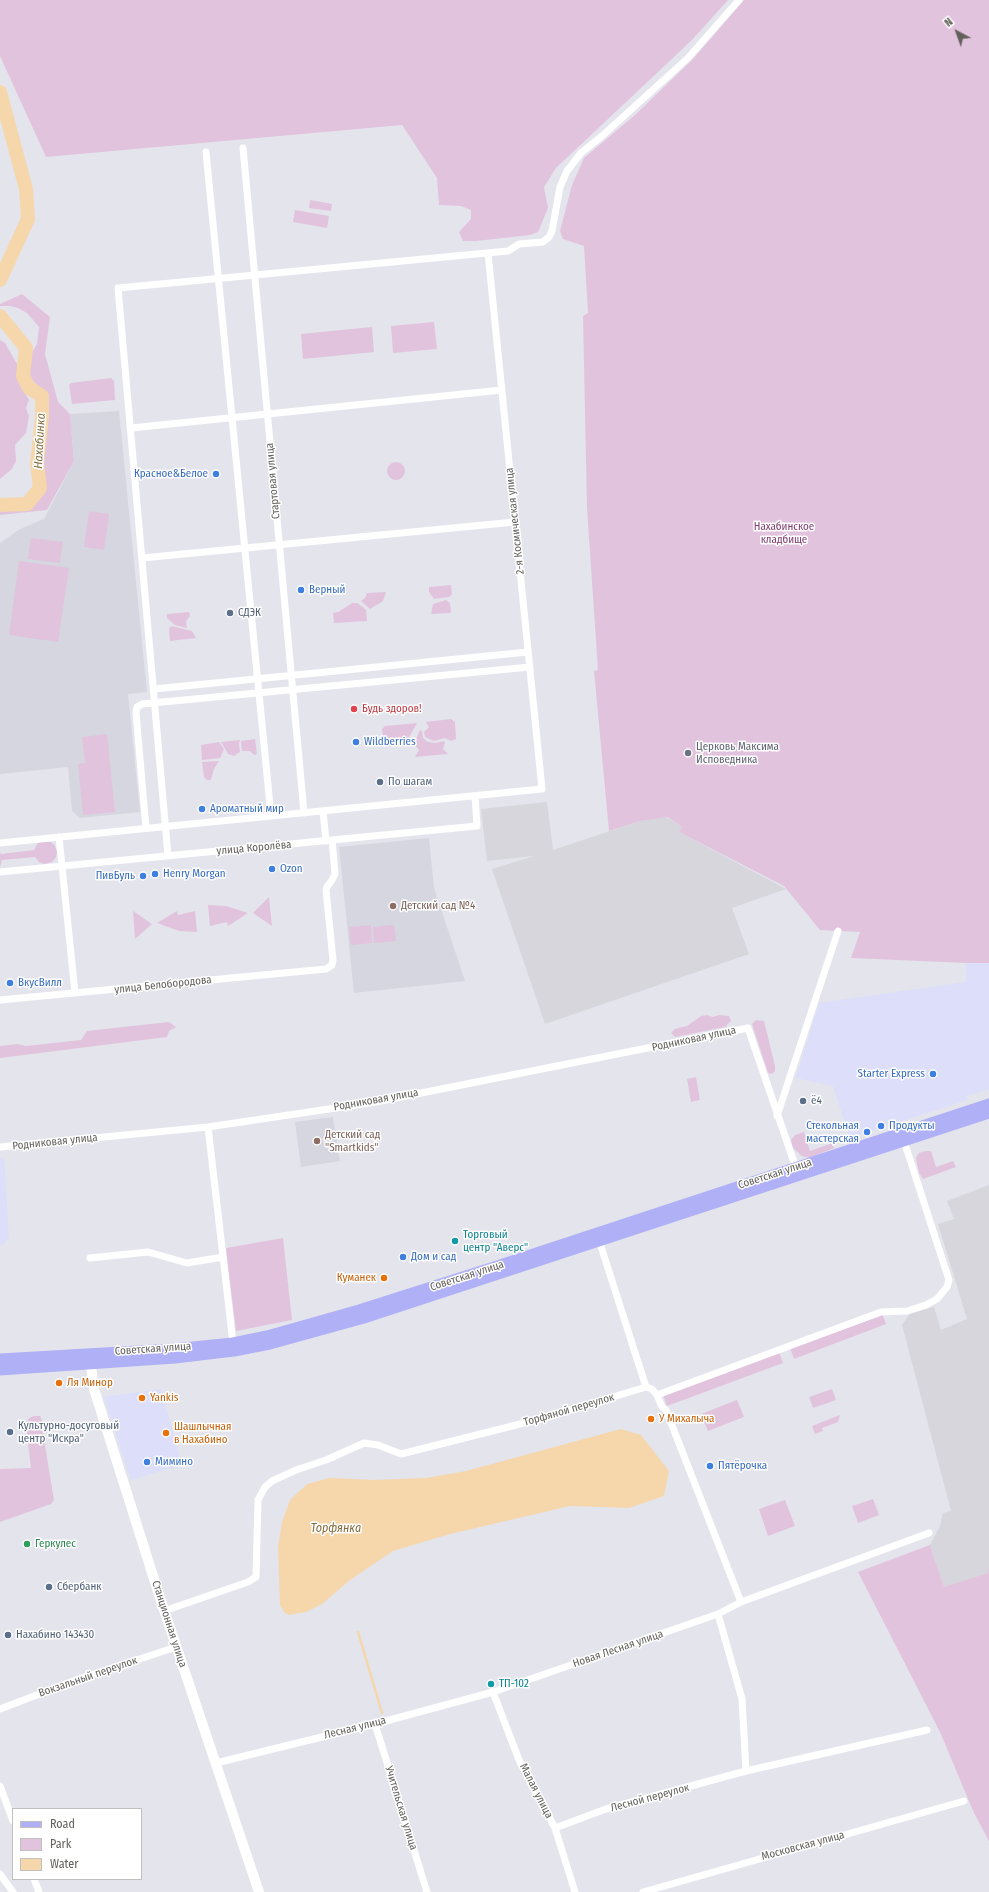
<!DOCTYPE html>
<html>
<head>
<meta charset="utf-8">
<style>
	body { margin:0 }
	#map { position:relative; width:989px; height:1892px; overflow:hidden; background:#e4e4ed; font-family:"Fira Sans Condensed",sans-serif }
	canvas { display:block }
	.legend { position:absolute; left:12px; top:1808px; width:130px; height:72px; box-sizing:border-box; background:#fff; border:1px solid #c1c0be; margin:0; padding:5px 7px; list-style:none; font-size:12px; color:#63615c }
	.legend li { display:flex; align-items:center; gap:8px; height:20px }
	.legend b { width:20px; border:1px solid #c1c0be }
	.north { position:absolute; left:937px; top:12px; width:40px; height:40px; -webkit-text-stroke:3px #fff; paint-order:stroke; rotate:319deg; font-size:11px; font-weight:700; line-height:16px; text-align:center; color:#63615c }
	.north::after { content:''; display:block; margin:auto; width:14px; height:18px; background:#63615c; clip-path:polygon(50% 0,100% 100%,50% 72%,0 100%) }
</style>
</head>
<body>
<div id="map">
<canvas width="989" height="1892"></canvas>
<ul class="legend">
<li><b style="height:5px;background:#b0b0f6"></b>Road</li>
<li><b style="height:11px;background:#e2c3dd"></b>Park</li>
<li><b style="height:11px;background:#f5d7ab"></b>Water</li>
</ul>
<div class="north">N</div>
</div>
<script>
const ctx = document.querySelector('canvas').getContext('2d');
ctx.lineJoin = 'round';
function fillPath(path, color) { ctx.fillStyle = color; ctx.fill(path, 'evenodd'); }
const poly = rows => new Path2D(rows.map(r => 'M' + r).join(''));
function strokePath(path, color, width, dash) { ctx.strokeStyle = color; ctx.lineWidth = width; ctx.lineCap = dash ? 'butt' : 'round'; ctx.setLineDash(dash || []); ctx.stroke(path); }
function drawText(font, color, halo, rows, align = 'center') {
  ctx.font = font + ' "Fira Sans Condensed",sans-serif'; ctx.lineWidth = 3; ctx.setLineDash([]); ctx.textBaseline = 'middle'; ctx.strokeStyle = halo; ctx.fillStyle = color; for (const [text, x, y, turn = 0] of rows) {
    ctx.save(); ctx.translate(x, y); ctx.rotate((+turn || 0) * Math.PI / 180); ctx.textAlign = isNaN(turn) ? turn : align; if (halo) ctx.strokeText(text, 0, 0); ctx.fillText(text, 0, 0); ctx.restore();
  }
}
const commercial = poly([
	[966,963,989,963,989,1089,966,1096,967,1100,850,1138,833,1086,796,1078,819,1003,966,982],
	[0,1158,4,1158,9,1237,3,1245,0,1245],
	[161,1389,182,1465,131,1480,104,1397]
]);
const industrial = poly([
	[547,802,553,850,640,821,667,817,682,827,679,832,786,889,732,908,749,954,545,1024,492,869,534,856,487,861,481,809],
	[989,1185,989,1565,988,1573,944,1588,930,1545,940,1526,943,1513,951,1511,902,1325,910,1314,934,1307,941,1330,967,1319,938,1224,954,1219,947,1201]
]);
const education = poly([
	[119,411,147,692,128,694,140,812,80,818,72,811,68,767,0,774,0,543,20,529,44,519,74,461,70,414],
	[429,838,434,888,465,981,354,993,339,847],
	[333,1117,340,1161,301,1167,295,1122]
]);
const green = poly([
	[0,0,728,0,692,40,556,168,544,187,548,208,538,232,530,235,476,241,463,241,459,232,471,219,471,210,461,206,439,205,437,178,402,125,46,157,0,56],
	[744,0,989,0,989,963,966,963,851,958,860,932,820,930,784,886,679,832,682,827,668,817,640,821,609,831,594,671,598,670,587,508,583,316,588,313,584,246,563,239,560,231,572,185,584,158,635,115,693,59],
	[310,200,332,204,331,211,309,208],
	[295,210,329,216,327,228,293,222],
	[22,294,50,317,45,354,58,402,70,414,74,461,47,510,0,515,0,504,21,503,36,495,42,468,42,459,36,443,45,399,41,390,29,376,27,367,28,359,37,344,39,327,27,313,18,308,10,306,0,306,0,304],
	[434,322,437,349,393,353,391,326],
	[372,327,374,352,303,359,301,334],
	[0,340,5,343,17,364,17,379,29,400,26,408,29,416,26,433,15,445,16,461,12,469,0,479],
	[111,378,114,381,115,400,72,404,69,385,71,383],
	'387 471a9 9 0 1 1 18 0a9 9 0 1 1-18 0Z',
	[89,511,109,514,104,550,84,547],
	[31,538,63,542,60,563,28,559],
	[19,561,69,568,58,642,9,635],
	[451,585,452,594,449,597,434,599,429,592,429,587],
	[386,592,383,601,370,609,361,601,365,598,367,593],
	[446,600,450,603,451,613,431,614,433,604],
	[352,603,357,603,363,607,366,610,367,621,334,623,333,613,338,612],
	[189,612,190,616,186,621,187,628,175,625,167,618,167,614],
	[171,626,192,631,196,638,170,641,169,629],
	[451,719,455,722,456,739,451,741,445,738,434,741,425,737,424,732,429,727,426,722],
	[417,723,407,741,400,738,397,741,392,739,383,739,382,729,385,726],
	[420,730,422,731,423,738,428,742,435,743,444,741,445,743,443,749,448,754,415,757,419,750,414,744],
	[107,734,115,812,83,815,78,764,85,763,82,737],
	[255,739,257,754,254,755,250,751,242,751,241,741],
	[240,740,239,744,240,752,234,756,228,754,221,742],
	[219,742,224,749,220,758,202,760,201,745],
	[219,761,214,769,211,780,207,780,204,777,202,762],
	[44,841,51,842,55,846,57,852,56,857,52,862,44,864,39,862,35,857,2,860,0,867,0,852,1,854,34,850,38,843],
	[269,897,272,926,253,913],
	[208,905,226,906,248,913,228,926,227,922,210,926],
	[133,911,152,924,135,939],
	[177,911,178,915,195,911,197,932,179,931,157,923],
	[371,925,372,943,351,945,349,927],
	[394,925,396,941,374,943,373,927],
	[707,1015,713,1017,719,1015,729,1016,731,1021,725,1027,675,1037,671,1033,675,1029,687,1026,701,1016],
	[756,1020,764,1021,775,1066,775,1071,772,1074,768,1073,752,1024],
	[169,1022,176,1027,169,1031,167,1037,0,1058,0,1046,17,1044,26,1046,81,1040,87,1031],
	[696,1077,700,1100,691,1102,687,1079],
	[804,1132,810,1151,833,1143,834,1148,809,1158,802,1156,793,1148,791,1140,795,1135],
	[925,1151,931,1151,936,1167,953,1161,956,1167,923,1179,919,1173,916,1158,919,1153],
	[283,1238,292,1320,236,1331,226,1248],
	[882,1313,886,1324,794,1359,790,1348],
	[779,1352,783,1363,667,1406,663,1395],
	[832,1389,836,1400,813,1408,809,1397],
	[737,1400,744,1417,708,1431,701,1414],
	[840,1415,838,1422,822,1428,823,1431,815,1434,812,1426],
	[34,1416,40,1416,43,1422,43,1433,54,1500,51,1504,0,1522,0,1469,31,1468,26,1423,29,1418],
	[873,1499,879,1515,858,1523,852,1506],
	[785,1500,795,1526,768,1536,759,1509],
	[930,1545,944,1587,988,1573,989,1565,989,1841,974,1813,940,1732,858,1572]
]);
const water = poly([
	[621,1429,641,1435,669,1471,664,1496,629,1508,570,1506,450,1534,393,1551,350,1580,322,1604,306,1612,288,1615,284,1612,280,1605,278,1547,282,1522,290,1500,307,1484,330,1478,374,1480,426,1478,466,1471]
]);
const stream = poly([
	[358,1632,382,1713]
]);
const river = poly([
	[0,92,26,189,28,219,0,280],
	[0,316,26,348,23,376,29,388,42,396,42,418,37,463,40,488,27,504,0,505]
]);
const street = poly([
	[243,148,304,813],
	[206,152,271,816],
	[131,428,502,390],
	[142,558,515,522],
	[154,689,528,652],
	[323,811,326,841],
	[146,828,136,713,137,707,142,704,530,667],
	[59,837,75,993],
	[0,843,542,789,488,253],
	[168,856,118,288,508,251,519,244,543,242,549,237,552,231,560,187,567,171,581,153,602,136,688,58,739,0],
	[0,872,477,826,475,796],
	[0,1000,326,969,332,965,333,960,326,890,327,887,332,880,335,874,332,840],
	[777,1116,838,931],
	[208,1127,233,1343],
	[0,1147,208,1127,376,1102,748,1028,797,1171],
	[598,1237,646,1387],
	[90,1258,148,1252,187,1263,223,1257],
	[657,1395,662,1407,666,1410,741,1602],
	[164,1611,248,1582,256,1577,258,1500,265,1487,272,1481,296,1470,326,1460,364,1443,378,1445,401,1454,540,1419,646,1387,652,1389,657,1395,881,1312,907,1311,926,1305,937,1299,947,1287,949,1280,904,1141],
	[718,1614,742,1699,746,1771],
	[493,1692,519,1760,555,1828,575,1892],
	[0,1709,79,1679,176,1647],
	[375,1724,427,1892],
	[216,1763,375,1724,493,1692,718,1614,741,1602,929,1533],
	[0,1786,13,1821],
	[555,1828,606,1809,746,1771,927,1730],
	[0,1874,13,1892],
	[34,1879,39,1892],
	[643,1892,964,1801]
]);
const secondary = poly([
	[90,1357,94,1389,160,1598,259,1892]
]);
const primary = poly([
	[0,1359,173,1349,233,1343,267,1336,359,1310,494,1267,989,1104],
	[0,1370,175,1358,234,1351,270,1344,364,1318,989,1113]
]);
const markers = [
	[216,474,4,"#3f7fe0"],
	[301,590,4,"#3f7fe0"],
	[230,613,4,"#5c6f8a"],
	[354,709,4,"#e0444e"],
	[356,742,4,"#3f7fe0"],
	[688,753,4,"#6b7280"],
	[380,782,4,"#5c6f8a"],
	[202,809,4,"#3f7fe0"],
	[272,869,4,"#3f7fe0"],
	[155,874,4,"#3f7fe0"],
	[143,876,4,"#3f7fe0"],
	[393,906,4,"#8d6e63"],
	[10,983,4,"#3f7fe0"],
	[933,1074,4,"#3f7fe0"],
	[803,1101,4,"#5c6f8a"],
	[881,1126,4,"#3f7fe0"],
	[867,1132,4,"#3f7fe0"],
	[317,1141,4,"#8d6e63"],
	[455,1241,4,"#0f9aa8"],
	[403,1257,4,"#3f7fe0"],
	[384,1278,4,"#e8710a"],
	[59,1383,4,"#e8710a"],
	[142,1398,4,"#e8710a"],
	[651,1419,4,"#e8710a"],
	[10,1432,4,"#5c6f8a"],
	[166,1433,4,"#e8710a"],
	[147,1462,4,"#3f7fe0"],
	[710,1466,4,"#3f7fe0"],
	[27,1544,4,"#2e9e5b"],
	[49,1587,4,"#5c6f8a"],
	[8,1635,4,"#5c6f8a"],
	[491,1684,4,"#0f9aa8"]
];
const shopNames = [
	["Красное&Белое",208,474,"right"],
	["Верный",309,590],
	["Wildberries",364,742],
	["Ароматный мир",210,809],
	["Ozon",280,869],
	["Henry Morgan",163,874],
	["ПивБуль",135,876,"right"],
	["ВкусВилл",18,983],
	["Starter Express",925,1074,"right"],
	["Стекольная",859,1126,"right"],
	["мастерская",859,1139,"right"],
	["Продукты",889,1126],
	["Дом и сад",411,1257],
	["Мимино",155,1462],
	["Пятёрочка",718,1466]
];
const streetNames = [
	["Стартовая улица",273,481,-95],
	["2-я Космическая улица",515,521,-96],
	["улица Королёва",254,848,-5],
	["улица Белобородова",163,985,-6],
	["Родниковая улица",694,1039,-12],
	["Родниковая улица",376,1100,-10],
	["Родниковая улица",55,1142,-6],
	["Советская улица",775,1174,-18],
	["Советская улица",467,1276,-18],
	["Советская улица",153,1349,-4],
	["Торфяной переулок",569,1410,-16],
	["Станционная улица",169,1624,72],
	["Новая Лесная улица",618,1649,-19],
	["Вокзальный переулок",88,1677,-19],
	["Лесная улица",355,1728,-14],
	["Малая улица",536,1791,63],
	["Лесной переулок",650,1798,-15],
	["Учительская улица",401,1808,73],
	["Московская улица",803,1846,-15]
];
const parkNames = [
	["Нахабинское",784,527],
	["кладбище",784,540]
];
const serviceNames = [
	["СДЭК",238,613],
	["По шагам",388,782],
	["ё4",811,1101],
	["Культурно-досуговый",18,1426],
	["центр \"Искра\"",18,1439],
	["Сбербанк",57,1587],
	["Нахабино 143430",16,1635]
];
const healthNames = [
	["Будь здоров!",362,709]
];
const worshipNames = [
	["Церковь Максима",696,747],
	["Исповедника",696,760]
];
const educationNames = [
	["Детский сад №4",401,906],
	["Детский сад",325,1135],
	["\"Smartkids\"",325,1148]
];
const cultureNames = [
	["Торговый",463,1235],
	["центр \"Аверс\"",463,1248],
	["ТП-102",499,1684]
];
const foodNames = [
	["Куманек",376,1278,"right"],
	["Ля Минор",67,1383],
	["Yankis",150,1398],
	["У Михалыча",659,1419],
	["Шашлычная",174,1427],
	["в Нахабино",174,1440]
];
const leisureNames = [
	["Геркулес",35,1544]
];
const waterNames = [
	["Нахабинка",40,441,-87],
	["Торфянка",336,1529]
];
fillPath(commercial, '#dcdefa');
fillPath(industrial, '#d6d6dc');
fillPath(education, '#d5d6df');
fillPath(green, '#e2c3dd');
fillPath(water, '#f5d7ab');
strokePath(stream, '#f5d7ab', 2.5);
strokePath(river, '#f5d7ab', 14);
strokePath(street, '#fff', 7);
strokePath(secondary, '#fff', 10);
strokePath(primary, '#b0b0f6', 11);
for (const [x, y, r, color] of markers) { const dot = new Path2D(); dot.arc(x, y, r, 0, 2 * Math.PI); ctx.fillStyle = color; ctx.fill(dot); strokePath(dot, '#fff', 1.5); }
drawText('11px', '#366cbe', '#fff', shopNames, 'left');
drawText('11px', '#63615c', '#fff', streetNames);
drawText('11px', '#803e72', '#fff', parkNames);
drawText('11px', '#4e5e75', '#fff', serviceNames, 'left');
drawText('11px', '#be3a42', '#fff', healthNames, 'left');
drawText('11px', '#5b616d', '#fff', worshipNames, 'left');
drawText('11px', '#785e54', '#fff', educationNames, 'left');
drawText('11px', '#0d838f', '#fff', cultureNames, 'left');
drawText('11px', '#c56008', '#fff', foodNames, 'left');
drawText('11px', '#27864d', '#fff', leisureNames, 'left');
drawText('italic 12px', '#846d3e', '#fff', waterNames);
</script>
</body>
</html>
